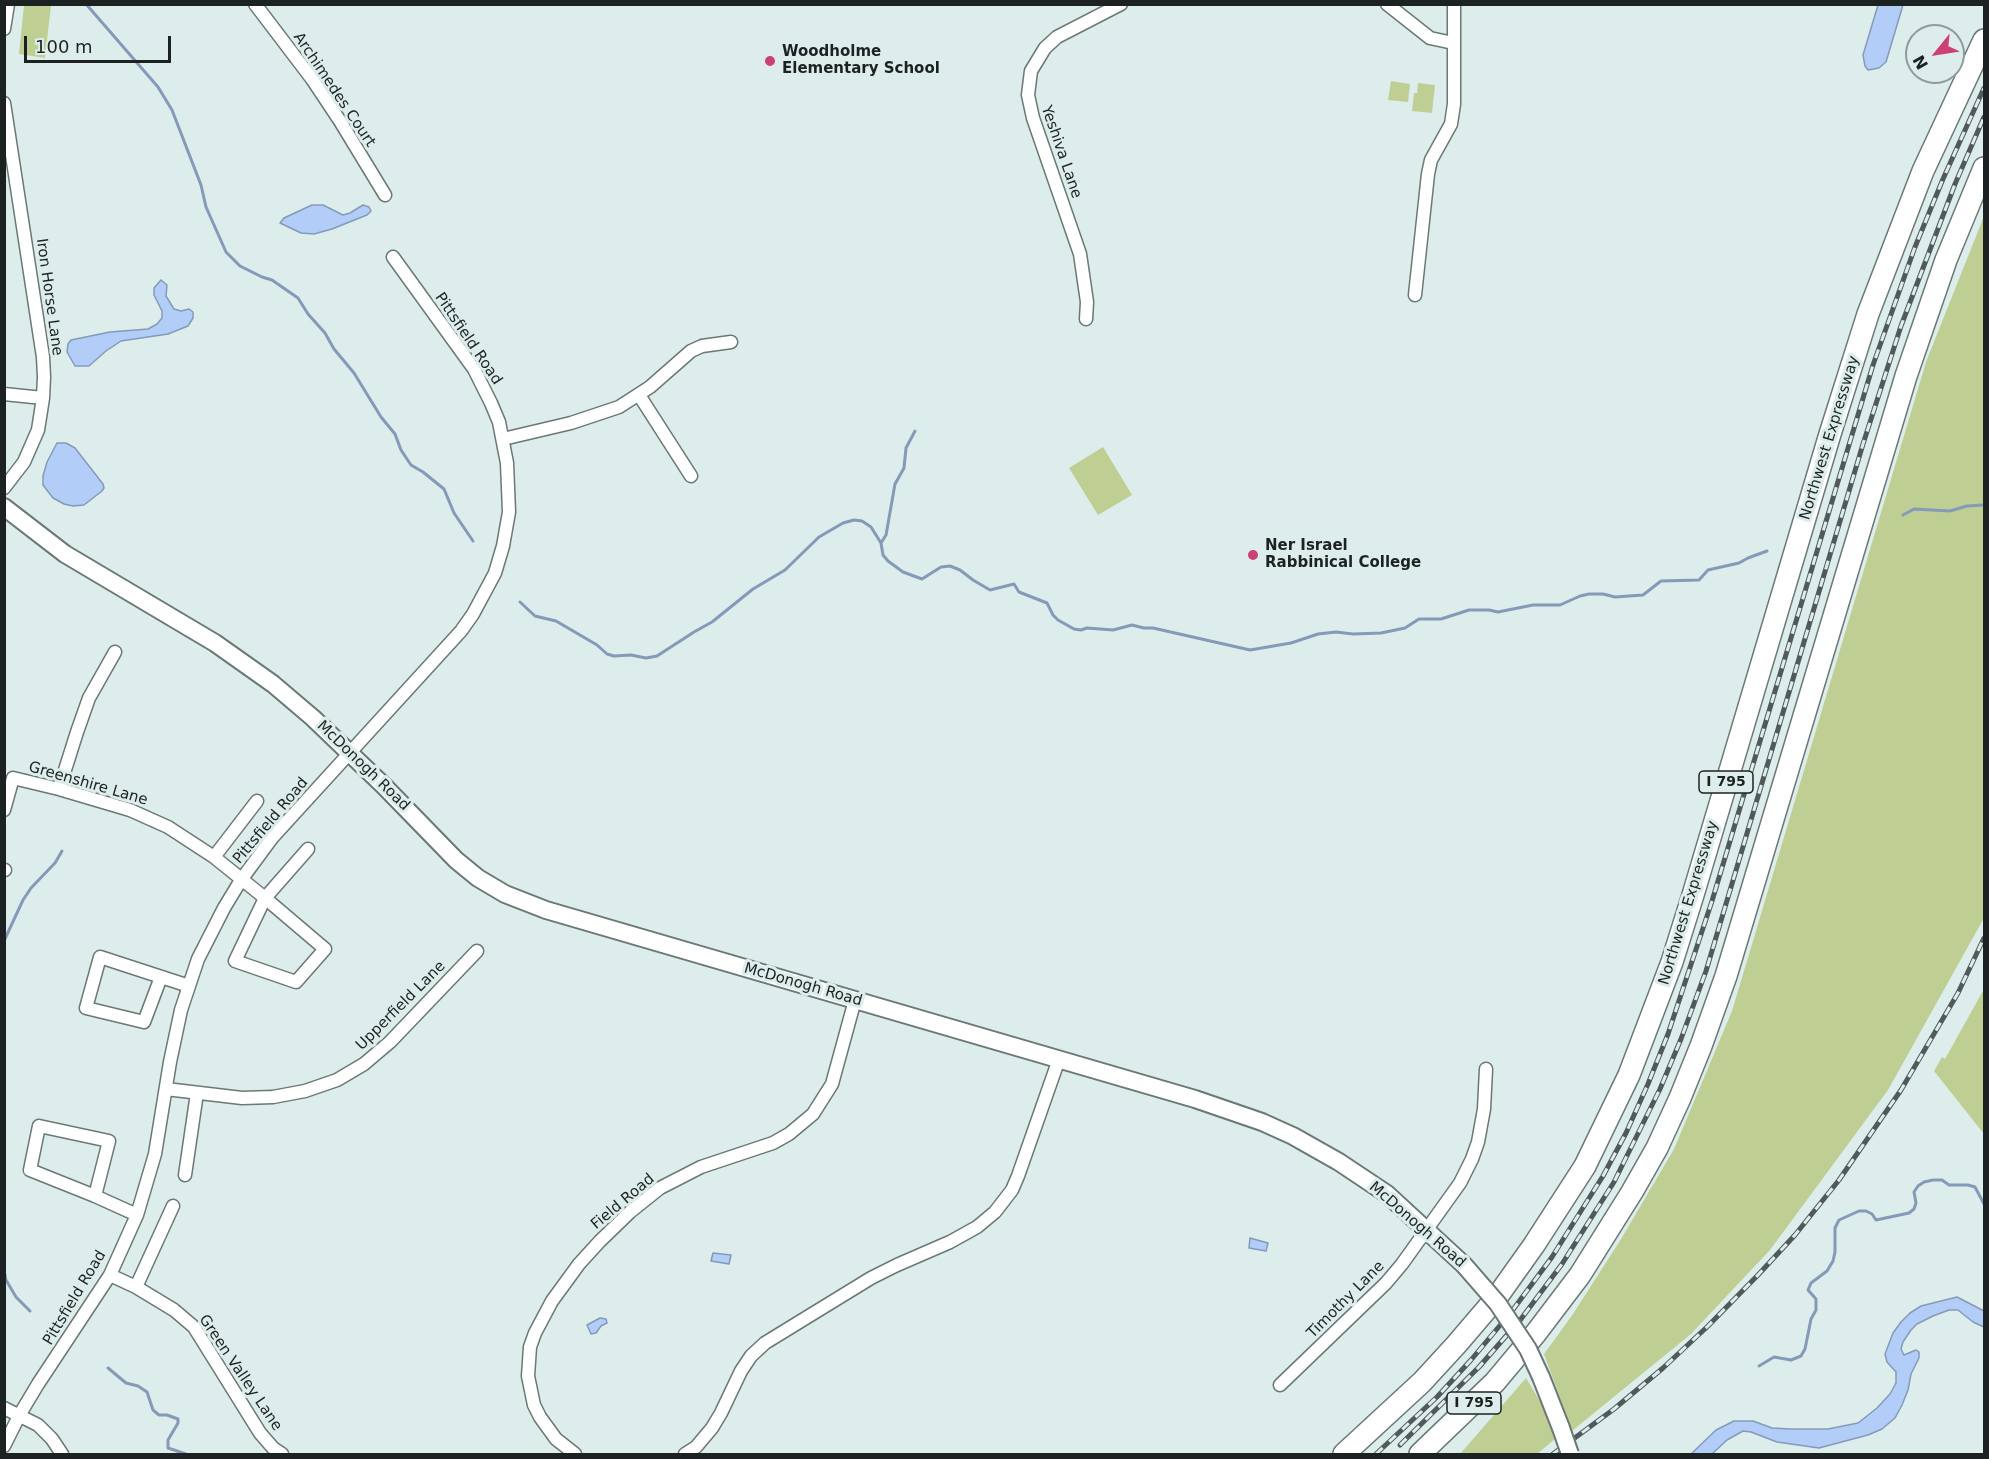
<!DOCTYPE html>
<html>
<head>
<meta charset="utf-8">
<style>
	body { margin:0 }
	#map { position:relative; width:1989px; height:1459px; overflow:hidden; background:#ddedec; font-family:"DejaVu Sans",sans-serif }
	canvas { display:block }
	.frame { position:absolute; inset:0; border:6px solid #1c2222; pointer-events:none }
	.north { position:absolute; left:1905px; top:24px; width:60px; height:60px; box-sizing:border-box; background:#ddedec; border:2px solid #909c9b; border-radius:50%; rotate:240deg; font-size:16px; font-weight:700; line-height:24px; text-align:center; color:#1c2222 }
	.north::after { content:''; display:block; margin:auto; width:21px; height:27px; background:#cc4074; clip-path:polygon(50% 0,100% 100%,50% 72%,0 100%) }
	.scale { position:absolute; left:24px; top:36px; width:147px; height:27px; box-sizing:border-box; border:3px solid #1c2222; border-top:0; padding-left:8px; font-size:18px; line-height:21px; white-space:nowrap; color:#1c2222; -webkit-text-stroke:4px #ddedec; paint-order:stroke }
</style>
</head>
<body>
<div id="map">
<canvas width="1989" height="1459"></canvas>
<div class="frame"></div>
<div class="north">N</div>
<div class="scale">100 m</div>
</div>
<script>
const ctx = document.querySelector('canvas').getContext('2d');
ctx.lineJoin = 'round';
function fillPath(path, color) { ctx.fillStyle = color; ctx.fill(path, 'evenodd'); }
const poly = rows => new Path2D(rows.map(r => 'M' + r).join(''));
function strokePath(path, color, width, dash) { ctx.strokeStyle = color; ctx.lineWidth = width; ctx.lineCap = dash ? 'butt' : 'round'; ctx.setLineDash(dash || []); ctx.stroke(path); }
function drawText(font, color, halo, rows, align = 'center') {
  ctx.font = font + ' "DejaVu Sans",sans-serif'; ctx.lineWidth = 6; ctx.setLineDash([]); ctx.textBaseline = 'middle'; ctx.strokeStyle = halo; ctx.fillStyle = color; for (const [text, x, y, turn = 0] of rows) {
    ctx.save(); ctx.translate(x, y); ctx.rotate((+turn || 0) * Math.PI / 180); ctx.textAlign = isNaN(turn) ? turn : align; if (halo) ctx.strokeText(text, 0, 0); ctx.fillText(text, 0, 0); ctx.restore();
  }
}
const green = poly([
	[24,5,51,5,45,58,19,54],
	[1391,81,1410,84,1408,102,1388,100],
	[1418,83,1435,85,1432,113,1412,111,1414,93,1417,93],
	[1984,216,1984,918,1888,1090,1770,1250,1691,1334,1572,1431,1544,1354,1573,1314,1621,1239,1674,1149,1732,1011,1926,362],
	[1103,447,1132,495,1098,515,1069,468],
	[1984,989,1984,1134,1934,1071,1942,1057,1945,1059],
	[1526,1378,1541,1403,1555,1439,1537,1454,1460,1454]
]);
const water = poly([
	[1878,5,1903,5,1886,62,1879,68,1868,70,1865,66,1863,55,1878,5],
	[312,205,323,205,343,215,350,213,363,205,369,207,371,211,367,215,332,229,314,234,301,233,280,223,284,218,312,205],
	[161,280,167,285,166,296,174,309,181,311,189,309,193,312,193,318,188,326,168,334,121,341,106,351,89,366,75,366,67,352,68,344,71,340,110,332,148,329,157,324,162,318,162,311,154,295,154,288,161,280],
	[57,443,66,443,75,448,103,484,104,488,102,491,84,505,73,506,64,504,53,498,43,485,43,476,47,462,57,443],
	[1250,1238,1268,1243,1266,1251,1249,1248,1250,1238],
	[713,1253,731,1255,729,1264,711,1261,713,1253],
	[1957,1297,1984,1311,1984,1327,1973,1322,1958,1310,1949,1310,1933,1316,1917,1324,1911,1330,1903,1342,1901,1349,1904,1355,1916,1350,1919,1352,1919,1358,1911,1374,1908,1390,1902,1405,1895,1418,1882,1429,1868,1435,1819,1448,1777,1442,1751,1432,1743,1431,1727,1440,1712,1454,1691,1454,1716,1430,1734,1421,1753,1421,1772,1428,1790,1429,1828,1429,1858,1423,1877,1408,1890,1394,1896,1383,1896,1372,1887,1362,1885,1354,1893,1333,1901,1322,1910,1313,1921,1306,1957,1297],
	[600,1318,606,1319,607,1323,601,1326,596,1333,591,1334,587,1325,600,1318]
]);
const stream = poly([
	[86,4,158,87,172,110,201,185,206,207,226,252,240,266,262,277,272,280,298,298,308,314,325,333,334,349,354,373,381,417,395,434,401,450,411,465,423,472,444,489,454,513,473,541],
	[1903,515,1914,509,1950,511,1967,506,1984,505],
	[881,543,886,535,895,484,904,468,906,448,915,431],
	[520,602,535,616,556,621,597,645,607,654,614,656,631,655,646,658,657,656,694,632,712,622,753,589,785,570,819,537,843,523,854,520,862,521,871,527,881,543,883,555,888,561,903,572,922,579,941,567,950,566,960,570,973,580,990,590,1014,584,1019,592,1047,603,1053,615,1058,620,1074,629,1081,630,1087,628,1113,630,1132,625,1144,628,1153,628,1250,650,1291,643,1318,634,1336,632,1353,634,1381,633,1405,628,1419,619,1441,619,1469,610,1489,610,1498,612,1533,605,1560,605,1580,596,1589,594,1603,594,1615,597,1643,595,1661,581,1699,580,1708,570,1739,563,1748,558,1767,551],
	[4,941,23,900,31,888,55,863,62,851],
	[4,1270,6,1280,16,1297,30,1311],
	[1759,1366,1774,1357,1791,1360,1801,1356,1805,1349,1811,1319,1816,1310,1816,1299,1808,1290,1811,1283,1827,1271,1833,1261,1835,1252,1835,1228,1839,1220,1859,1211,1866,1211,1872,1214,1876,1220,1909,1213,1914,1209,1916,1203,1914,1192,1918,1186,1924,1182,1933,1180,1942,1180,1949,1185,1968,1185,1975,1187,1984,1204],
	[108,1368,126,1383,138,1386,147,1392,153,1410,159,1415,167,1415,178,1419,178,1423,168,1440,168,1448,186,1454]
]);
const minor = poly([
	[255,4,312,79,340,121,385,195],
	[1387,4,1430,38,1453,43],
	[4,29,8,4],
	[4,103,43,357,44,377,43,398,38,430,24,462,4,488],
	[1415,295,1428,174,1431,160,1451,124,1454,104,1454,4],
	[1086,319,1087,302,1080,254,1033,118,1028,95,1031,71,1045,48,1057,37,1121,4],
	[4,394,43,398],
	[639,395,691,476],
	[503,439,571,423,619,407,650,387,691,351,702,346,731,342],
	[59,789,77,732,89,698,115,652],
	[4,810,13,778,59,789,130,810,168,827,214,857,265,898,235,961,296,982,325,949,265,898,308,849],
	[214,857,257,801],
	[4,870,5,870],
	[161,977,144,1022,86,1008,100,957,189,986],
	[166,1089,242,1098,273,1097,305,1091,337,1080,364,1064,390,1042,477,951],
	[185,1175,197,1093],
	[95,1196,30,1170,39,1126,109,1141,95,1196,137,1215],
	[110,1275,136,1287,174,1310,194,1327,260,1433,273,1448,282,1454],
	[136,1287,173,1206],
	[1280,1385,1386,1283,1402,1264,1460,1183,1472,1159,1478,1142,1484,1109,1486,1069],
	[4,1408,38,1425,52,1439,62,1454],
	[4,1446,20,1414,38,1384,110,1275,137,1215,155,1154,170,1062,181,1010,198,959,224,908,241,880,272,838,461,631,473,614,495,573,503,546,509,512,507,463,499,422,491,403,474,369,393,257],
	[575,1454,556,1439,540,1417,534,1405,528,1376,530,1347,535,1333,552,1301,579,1264,600,1241,630,1212,660,1188,701,1167,773,1143,789,1134,813,1114,832,1084,855,1000],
	[685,1454,696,1447,712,1428,721,1413,741,1371,751,1356,765,1343,871,1278,897,1265,950,1242,977,1227,995,1212,1012,1190,1018,1176,1059,1059]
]);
const secondary = poly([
	[4,507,65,554,215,643,273,684,313,718,384,786,456,860,478,878,505,894,546,910,1195,1099,1262,1122,1293,1136,1339,1162,1387,1194,1464,1265],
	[1541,1377,1561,1428]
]);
const motorway = poly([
	[1344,1454,1422,1382,1456,1345,1497,1297,1534,1245,1585,1166,1629,1075,1672,962,1693,895,1830,434,1868,314,1923,171,1984,40],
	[1420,1454,1495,1382,1536,1333,1580,1275,1632,1192,1657,1148,1680,1098,1701,1046,1726,976,1906,376,1946,260,1984,168]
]);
const rail = poly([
	[1400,1445,1479,1367,1521,1319,1562,1264,1614,1182,1660,1089,1681,1039,1706,971,1863,444,1901,326,1955,184,1984,117],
	[1376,1454,1437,1397,1471,1360,1512,1311,1552,1257,1603,1176,1626,1133,1648,1084,1668,1034,1712,901,1873,365,1915,247,1943,179,1984,88],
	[1553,1454,1614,1409,1663,1368,1708,1326,1758,1275,1795,1235,1839,1180,1901,1090,1958,993,1984,938]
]);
const secondaryBridge = poly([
	[1464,1265,1498,1304,1528,1349,1541,1377],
	[1561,1428,1570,1454]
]);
const markers = [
	[770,61,6,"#cc4074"],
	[1253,555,6,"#cc4074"]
];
const shields = [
	[1726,782,54],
	[1474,1403,54]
];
const shieldNames = [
	["I 795",1726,782],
	["I 795",1474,1403]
];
const poiNames = [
	["Woodholme",782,52],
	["Elementary School",782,69],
	["Ner Israel",1265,546],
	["Rabbinical College",1265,563]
];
const streetNames = [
	["Archimedes Court",334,90,56],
	["Yeshiva Lane",1061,152,71],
	["Iron Horse Lane",49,297,82],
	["Pittsfield Road",468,339,56],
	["Northwest Expressway",1830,438,-73],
	["McDonogh Road",363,766,44],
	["Greenshire Lane",88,784,16],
	["Pittsfield Road",271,821,-50],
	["Northwest Expressway",1689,903,-73],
	["McDonogh Road",803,985,16],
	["Upperfield Lane",401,1006,-45],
	["Field Road",623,1202,-40],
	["McDonogh Road",1417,1225,41],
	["Pittsfield Road",75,1298,-59],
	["Timothy Lane",1346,1300,-45],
	["Green Valley Lane",240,1373,56]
];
fillPath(green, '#bfcf94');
fillPath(water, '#b2cdf8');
strokePath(water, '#859ab8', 1.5);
strokePath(stream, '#859ab8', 3);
strokePath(minor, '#6a7876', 15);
strokePath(secondary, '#6a7876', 20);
strokePath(motorway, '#6a7876', 24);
strokePath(minor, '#fff', 12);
strokePath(secondary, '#fff', 16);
strokePath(motorway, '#fff', 21);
strokePath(rail, '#515a5a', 5);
strokePath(rail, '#ddedec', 3, [9]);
strokePath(secondaryBridge, '#6a7876', 20, []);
strokePath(secondaryBridge, '#fff', 16);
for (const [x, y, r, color] of markers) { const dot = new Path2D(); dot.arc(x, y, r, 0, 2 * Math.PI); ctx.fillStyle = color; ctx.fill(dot); strokePath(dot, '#ddedec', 2); }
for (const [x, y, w] of shields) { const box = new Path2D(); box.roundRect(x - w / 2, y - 11, w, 22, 4.5); ctx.fillStyle = '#ddedec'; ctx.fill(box); strokePath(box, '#1c2222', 1.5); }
drawText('bold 14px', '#1c2222', null, shieldNames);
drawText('bold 15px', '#1c2222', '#ddedec', poiNames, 'left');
drawText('15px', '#1c2222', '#ddedec', streetNames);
</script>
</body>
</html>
